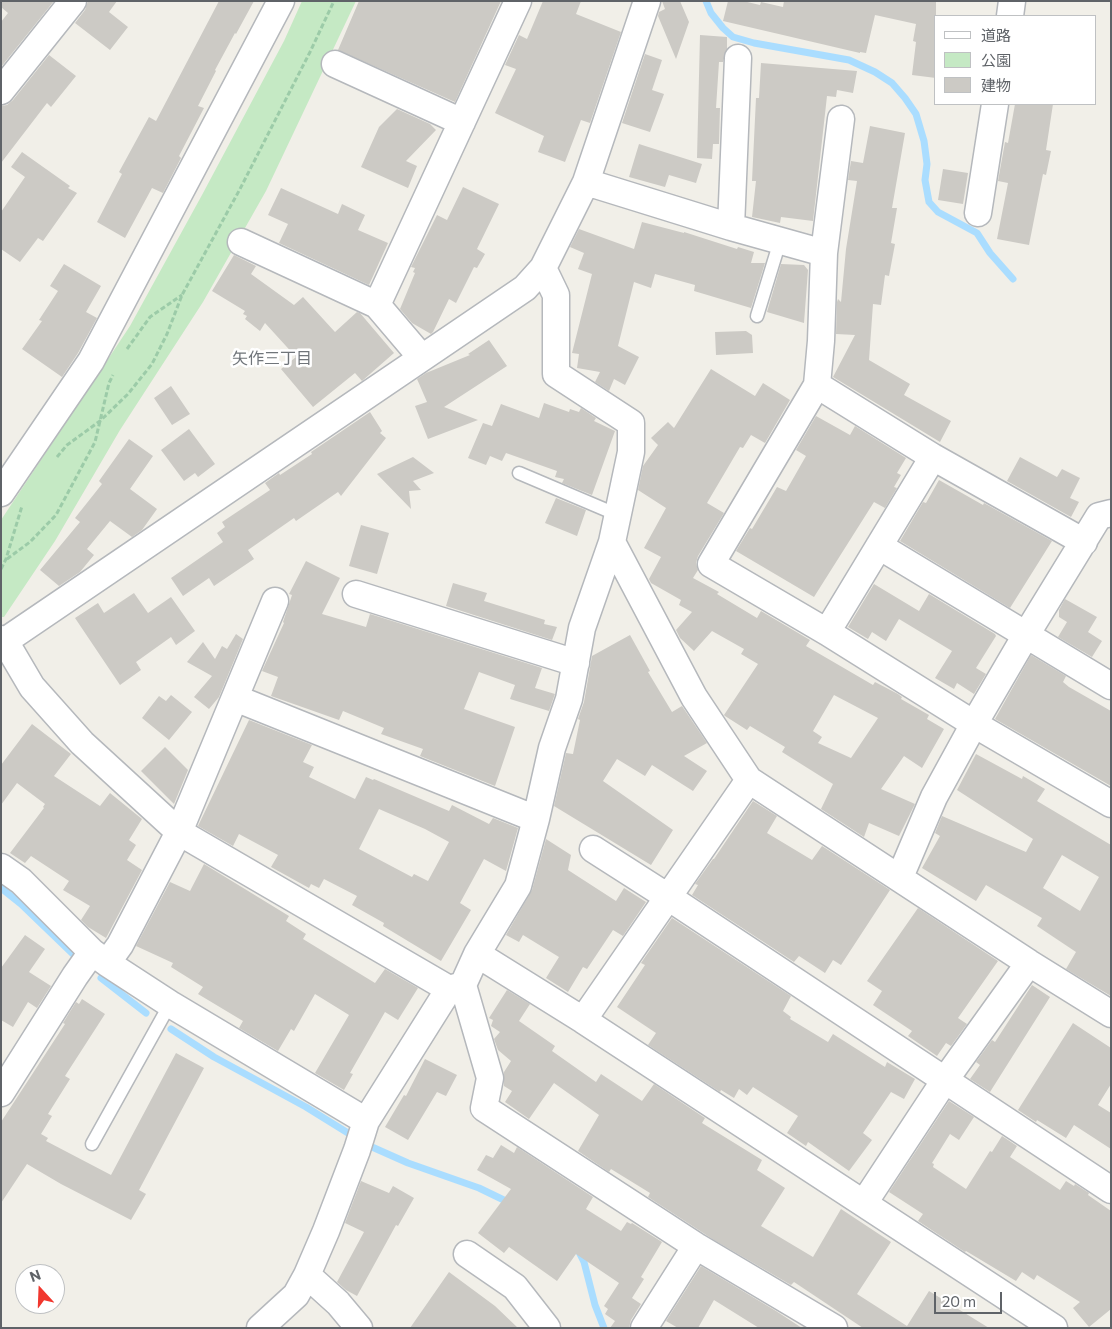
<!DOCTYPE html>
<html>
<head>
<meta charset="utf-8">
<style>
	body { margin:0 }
	#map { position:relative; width:1112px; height:1329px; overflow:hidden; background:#f1efe8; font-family:Commissioner,"Noto Sans JP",sans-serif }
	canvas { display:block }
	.frame { position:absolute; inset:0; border:2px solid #5f6368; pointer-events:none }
	.legend { position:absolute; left:934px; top:15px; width:162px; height:90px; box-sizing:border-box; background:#fff; border:1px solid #bfc1c3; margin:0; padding:6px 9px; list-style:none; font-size:15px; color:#5f6368 }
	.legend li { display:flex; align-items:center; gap:10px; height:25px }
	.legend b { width:25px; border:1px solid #bfc1c3 }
	.north { position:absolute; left:15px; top:1264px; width:50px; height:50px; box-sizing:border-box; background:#fff; border:1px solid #bfc1c3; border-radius:50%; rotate:340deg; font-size:14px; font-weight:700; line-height:20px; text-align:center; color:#5f6368 }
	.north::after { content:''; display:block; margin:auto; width:18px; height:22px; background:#f1372e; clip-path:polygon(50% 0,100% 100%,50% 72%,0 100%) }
	.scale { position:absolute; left:934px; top:1292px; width:68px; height:22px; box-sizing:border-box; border:2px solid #5f6368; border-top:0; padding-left:6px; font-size:15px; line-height:18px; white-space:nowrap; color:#5f6368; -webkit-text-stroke:4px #fff; paint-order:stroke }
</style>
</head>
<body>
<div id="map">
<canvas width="1112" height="1329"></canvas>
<div class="frame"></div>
<ul class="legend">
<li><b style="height:6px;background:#fff"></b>道路</li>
<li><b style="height:14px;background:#c5e9c4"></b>公園</li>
<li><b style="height:14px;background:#cccac5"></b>建物</li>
</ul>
<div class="north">N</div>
<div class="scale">20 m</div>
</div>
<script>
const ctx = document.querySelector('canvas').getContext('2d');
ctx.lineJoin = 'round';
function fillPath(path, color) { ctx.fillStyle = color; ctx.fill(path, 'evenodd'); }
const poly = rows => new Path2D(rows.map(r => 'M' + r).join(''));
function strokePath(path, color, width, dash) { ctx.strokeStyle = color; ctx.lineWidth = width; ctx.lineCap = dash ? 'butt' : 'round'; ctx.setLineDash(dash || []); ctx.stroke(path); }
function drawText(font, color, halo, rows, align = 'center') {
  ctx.font = font + ' Commissioner,"Noto Sans JP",sans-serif'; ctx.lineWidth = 5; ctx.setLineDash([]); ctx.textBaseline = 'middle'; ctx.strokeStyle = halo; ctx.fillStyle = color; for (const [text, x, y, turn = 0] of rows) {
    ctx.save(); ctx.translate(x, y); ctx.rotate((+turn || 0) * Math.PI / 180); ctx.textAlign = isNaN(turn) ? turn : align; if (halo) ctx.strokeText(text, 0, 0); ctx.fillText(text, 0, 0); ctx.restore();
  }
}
const green = poly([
	[302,1,356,1,266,191,203,302,120,430,55,541,4,617,1,617,1,520,130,326,202,195,284,41]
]);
const stream = poly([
	[706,1,711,13,723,28,733,37,754,43,849,60,875,72,892,83,905,98,916,114,924,141,927,164,925,180,929,202,938,212,977,233,990,253,1013,279],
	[1,888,21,904,75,956],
	[101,978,146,1013],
	[171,1029,214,1057,306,1107,348,1133],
	[372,1147,408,1163,479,1188,510,1203],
	[578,1250,584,1262,595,1305,604,1328]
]);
const building = poly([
	[1,1,54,1,1,67,1,22,8,13,1,7],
	[88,1,117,1,109,12,128,27,110,50,75,23,85,10],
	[219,1,254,1,236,34,235,33,215,70,216,71,198,106,204,108,179,156,181,158,163,193,152,188,125,238,97,222,122,174,119,172,149,117,156,121],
	[359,1,501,1,455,102,338,50],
	[543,1,581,1,576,14,621,32,590,123,581,120,565,162,538,152,544,136,495,113,516,69,505,65,519,35,527,39],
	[662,1,680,1,689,22,676,59,658,16,659,12,665,9],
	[728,1,743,1,760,5,761,2,783,7,784,1,936,1,936,78,912,75,916,42,913,41,916,24,875,15,866,53,860,52,860,53,723,21],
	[700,35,727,37,727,49,723,62,719,62,716,108,720,108,719,144,713,144,712,159,697,158],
	[645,54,662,60,652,90,664,94,650,132,622,123],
	[49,55,76,76,51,107,47,103,1,163,1,106,7,105,13,100],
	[761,63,857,71,853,93,837,90,836,97,827,96,813,221,781,217,780,223,752,217,756,181,752,181,756,98,759,98],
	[1015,104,1053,104,1046,150,1051,151,1046,175,1043,174,1029,245,997,239,1008,183,998,181,1005,142,1008,143],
	[397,109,430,124,436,130,406,161,417,166,408,188,361,167,379,127],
	[870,126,905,133,892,208,897,208,891,243,895,244,889,276,885,275,881,305,873,304,869,360,910,384,904,395,951,421,940,442,833,377,855,335,836,334,837,302,838,299,841,302,846,249,857,181,848,180,851,161,863,163],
	[639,144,702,164,696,183,669,175,665,187,629,177],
	[22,152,70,186,68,188,77,193,43,241,38,238,20,262,1,249,1,212,25,177,11,167],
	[943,169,968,173,963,204,938,200],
	[463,187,499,204,477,249,485,254,477,268,474,267,456,303,449,299,433,332,431,334,412,323,400,309,415,273,413,272,415,268,411,267,437,215,447,220],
	[281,188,338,214,342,204,365,215,358,230,388,243,369,285,279,243,288,224,268,215],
	[642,222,684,233,684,232,737,249,738,247,754,252,751,263,765,263,751,308,694,291,695,285,655,274,651,288,634,282,618,346,639,357,625,385,614,379,609,391,595,382,600,372,577,368,579,354,572,353,592,274,578,269,584,253,570,247,579,229,634,249],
	[234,255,256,266,251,274,294,305,303,297,335,332,357,312,360,313,394,353,362,381,355,373,313,407,281,369,296,357,265,323,260,331,245,319,247,316,243,314,245,311,212,291],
	[64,264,101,286,86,312,97,318,78,353,62,377,22,349,42,321,39,320,58,291,50,286],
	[781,264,804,265,808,270,804,323,767,312],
	[746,331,752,335,753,353,716,355,715,332],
	[489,340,507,366,444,407,478,420,428,439,415,406,427,402,417,379,426,373,470,355,468,354],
	[711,369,755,396,763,383,790,400,765,443,751,435,743,448,740,447,707,503,724,513,698,556,696,563,698,570,693,578,719,592,717,594,757,618,761,611,810,640,806,646,873,685,875,682,898,694,902,697,901,699,929,715,927,719,944,729,922,768,904,756,881,789,915,804,899,836,869,823,864,837,821,809,833,784,782,752,785,747,750,726,747,730,725,716,724,715,758,664,741,654,744,649,712,631,694,651,680,638,676,630,692,612,679,605,681,600,651,583,649,579,661,557,644,548,666,508,638,490,643,466,658,445,651,438,668,422,674,428],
	[834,695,878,718,851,758,818,743,822,737,813,731],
	[171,386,190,414,172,425,154,398],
	[544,403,569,412,570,409,579,412,581,408,596,418,594,421,615,431,592,495,562,483,564,479,555,477,557,471,506,453,502,461,490,456,486,465,468,458,483,423,492,426,501,404,539,418],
	[370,412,382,431,380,433,386,438,341,496,338,492,296,521,294,518,248,550,254,559,214,586,209,578,183,596,171,578,223,542,217,533,225,527,222,522,270,490,265,483,279,473,280,475,312,454,311,452],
	[816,416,850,435,855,426,906,458,897,473,901,475,894,487,897,488,885,508,874,502,814,597,736,551,750,528,752,529,777,487,786,491,806,456,796,450],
	[189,429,215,464,198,477,195,473,184,481,161,450],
	[129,439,153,456,130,489,157,509,142,530,132,537,110,521,87,549,94,555,80,572,59,586,40,570,80,522,75,518,102,484,99,481],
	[413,457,434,473,413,481,421,490,409,491,411,509,377,474],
	[1020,457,1057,477,1062,469,1080,478,1070,498,1079,502,1071,517,1007,481],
	[939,480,983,505,984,503,1052,541,1010,608,900,541,923,502,926,503],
	[556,498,586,510,577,536,545,523],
	[361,525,389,533,377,574,349,566],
	[306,561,340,578,322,614,366,627,370,614,542,668,535,688,555,694,549,711,510,699,515,685,479,672,464,709,515,727,495,786,420,756,423,749,381,734,384,728,343,711,339,720,271,696,278,677,262,671,284,623,283,622,292,595,289,594],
	[453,583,487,593,484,601,545,620,544,624,557,627,552,640,446,606],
	[874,584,919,611,929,594,995,634,996,636,976,668,986,674,974,694,957,683,954,689,935,678,952,651,899,619,886,641,872,632,868,639,848,627],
	[134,593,148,613,171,597,195,631,176,645,171,637,136,662,141,670,120,685,75,618,98,603,104,613],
	[1065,599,1097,617,1088,632,1102,641,1092,657,1058,637,1067,622,1059,617,1059,610],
	[236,634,243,639,219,697,209,709,194,697,212,676,187,662,203,642,215,659,222,646,227,649],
	[630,635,650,671,648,672,672,712,682,706,707,743,684,756,707,771,693,791,652,765,645,776,617,759,603,781,673,830,651,865,554,806,566,753,573,754,580,720,578,719,584,702,592,656],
	[1031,655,1066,676,1063,682,1069,687,1111,711,1111,786,995,719],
	[171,695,192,712,169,740,142,718,159,696,166,701],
	[249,720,312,745,303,762,314,767,309,777,355,799,366,777,373,780,374,779,449,811,452,805,489,824,493,818,518,828,506,871,484,859,460,903,471,910,441,961,383,926,384,923,352,905,357,896,324,879,319,888,311,884,309,888,271,867,278,855,239,834,233,846,198,826],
	[379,809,425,829,449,842,428,881,414,874,412,877,359,849],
	[32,724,71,754,54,776,100,806,110,793,142,819,129,840,136,845,127,860,142,870,106,938,88,927,81,920,90,906,63,890,69,881,31,856,25,863,10,853,44,808,43,807,45,804,17,783,1,805,1,765],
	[165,747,188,770,174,804,141,771],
	[976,754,1022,779,1023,776,1045,789,1037,801,1111,845,1111,996,1066,969,1076,952,1037,926,1042,918,986,885,976,901,922,868,940,836,935,833,942,816,1026,852,1033,839,957,790],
	[1062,855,1099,877,1080,911,1043,888],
	[753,801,777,816,767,833,812,860,822,846,890,890,841,965,833,960,825,973,799,956,794,962,692,895,698,885,695,884,713,859,714,859],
	[546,839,571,855,568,870,616,901,624,888,646,902,623,936,613,930,587,969,583,967,568,992,546,978,559,957,523,935,519,942,506,935,532,890],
	[204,864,289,916,286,921,306,934,303,939,375,983,385,969,418,988,398,1020,385,1012,350,1073,353,1074,344,1090,315,1073,349,1015,315,994,294,1031,291,1029,278,1051,239,1028,243,1021,198,994,203,987,171,967,173,963,136,946,170,882,190,891],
	[918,908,998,961,958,1018,967,1024,951,1046,946,1043,937,1056,908,1036,912,1031,873,1005,882,991,867,981],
	[672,918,791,996,783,1011,791,1017,790,1019,828,1042,833,1034,885,1067,887,1062,915,1079,904,1099,891,1092,863,1133,872,1140,849,1171,808,1142,806,1146,787,1133,798,1116,753,1087,747,1095,739,1089,734,1098,721,1090,720,1092,648,1045,656,1033,617,1007,645,965,641,963],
	[25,935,45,949,29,972,51,986,37,1008,28,1002,13,1027,1,1020,1,968],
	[1032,985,1050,997,990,1092,970,1079,980,1065,976,1062,992,1040,995,1042],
	[507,990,530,1004,519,1021,555,1046,552,1051,596,1082,601,1074,642,1101,654,1084,705,1118,702,1123,762,1160,757,1170,785,1188,761,1226,813,1257,841,1209,891,1242,857,1294,907,1326,929,1291,989,1328,863,1328,794,1282,791,1285,714,1240,648,1197,650,1193,611,1169,609,1172,578,1151,599,1115,554,1083,529,1119,505,1102,512,1091,504,1086,504,1072,511,1061,498,1050,494,1039,500,1032,491,1026,493,1020,489,1018],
	[82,999,105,1014,65,1076,70,1079,48,1114,52,1116,41,1134,48,1138,46,1141,111,1175,176,1053,204,1068,139,1190,146,1194,131,1220,61,1184,27,1164,1,1203,1,1122,65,1024,63,1023,76,1002,79,1004],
	[1073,1023,1111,1048,1111,1084,1098,1105,1111,1113,1111,1149,1074,1125,1066,1138,1037,1120,1036,1122,1018,1110],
	[425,1059,457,1075,446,1096,437,1092,408,1140,385,1127,404,1095,406,1096],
	[949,1101,974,1117,959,1140,950,1134,932,1163,934,1164,933,1167,966,1189,990,1151,992,1152,1002,1136,1017,1146,1010,1157,1060,1190,1066,1181,1074,1186,1075,1184,1089,1193,1088,1195,1111,1211,1111,1309,1089,1327,1073,1308,1080,1302,1037,1275,1034,1280,1022,1272,1016,1281,966,1251,965,1252,918,1221,923,1214,889,1192],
	[501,1145,514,1153,517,1147,593,1197,586,1209,621,1231,627,1222,631,1224,632,1223,662,1242,641,1277,644,1279,632,1298,641,1304,631,1320,629,1328,610,1328,615,1321,605,1314,608,1309,604,1306,619,1283,576,1254,557,1281,509,1247,504,1253,478,1233,511,1189,477,1170,486,1155,493,1158],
	[361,1181,389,1193,393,1186,414,1198,398,1226,396,1225,357,1296,346,1290,337,1282,364,1232,345,1223],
	[701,1266,776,1311,802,1328,759,1328,714,1300,698,1328,678,1328,666,1321],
	[449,1272,495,1306,518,1328,410,1328]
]);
const path = poly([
	[127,349,150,317,182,295],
	[57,457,67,445,100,421,128,394,152,364,167,334,182,295,240,189,310,52,334,1],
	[7,559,30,542,56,515,95,442,109,383,113,375],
	[1,569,6,559,22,506]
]);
const service = poly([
	[757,316,780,241],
	[519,473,618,515],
	[92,1144,170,1004]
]);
const minor = poly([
	[1010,16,1012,1],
	[335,64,462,122],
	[1,91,73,1],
	[586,182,731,227,824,253,821,341,817,385,933,457,1084,542],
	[978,213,995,104],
	[731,227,738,58],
	[241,242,377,305],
	[824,253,841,119],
	[422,358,377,305,518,1],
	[817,385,711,564,827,632,974,724,1111,804],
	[1,493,91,361,281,1],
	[612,542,694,697,749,780,1029,963,1111,1014],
	[879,546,1111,686],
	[356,594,576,663],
	[827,632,933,457],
	[1,639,5,641,32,687,82,743,179,832,449,989],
	[5,641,525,288,543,268,586,182,647,1],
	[235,698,536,819],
	[593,849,668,897,1111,1190],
	[1,867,21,881,92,952,107,963,170,1004,366,1121],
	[900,877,934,797,974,724,1026,635,1099,516,1111,513],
	[477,954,583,1020,1054,1328],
	[107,963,120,945,179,832,275,601],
	[463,985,490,1078,484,1108,696,1246,834,1328],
	[583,1020,749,780],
	[1,1093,75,976,92,952],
	[864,1203,945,1080,1029,963],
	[467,1254,515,1287,547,1328],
	[307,1275,338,1303,359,1328],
	[260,1328,296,1295,307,1275,326,1231,357,1150,366,1121,449,989,463,985,477,954,518,886,536,819,552,748,569,699,582,628,612,542,631,452,631,423,556,374,556,295,543,268],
	[644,1328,696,1246]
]);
const neighbourhoodNames = [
	["矢作三丁目",272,359]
];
fillPath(green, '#c5e9c4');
strokePath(stream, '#adf', 7);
fillPath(building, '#cccac5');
strokePath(service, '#b5b8bc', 15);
strokePath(minor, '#b5b8bc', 29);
strokePath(path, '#9ccba8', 3, [5, 2.5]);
strokePath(service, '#fff', 12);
strokePath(minor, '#fff', 26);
drawText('16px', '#70757a', '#fff', neighbourhoodNames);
</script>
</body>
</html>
